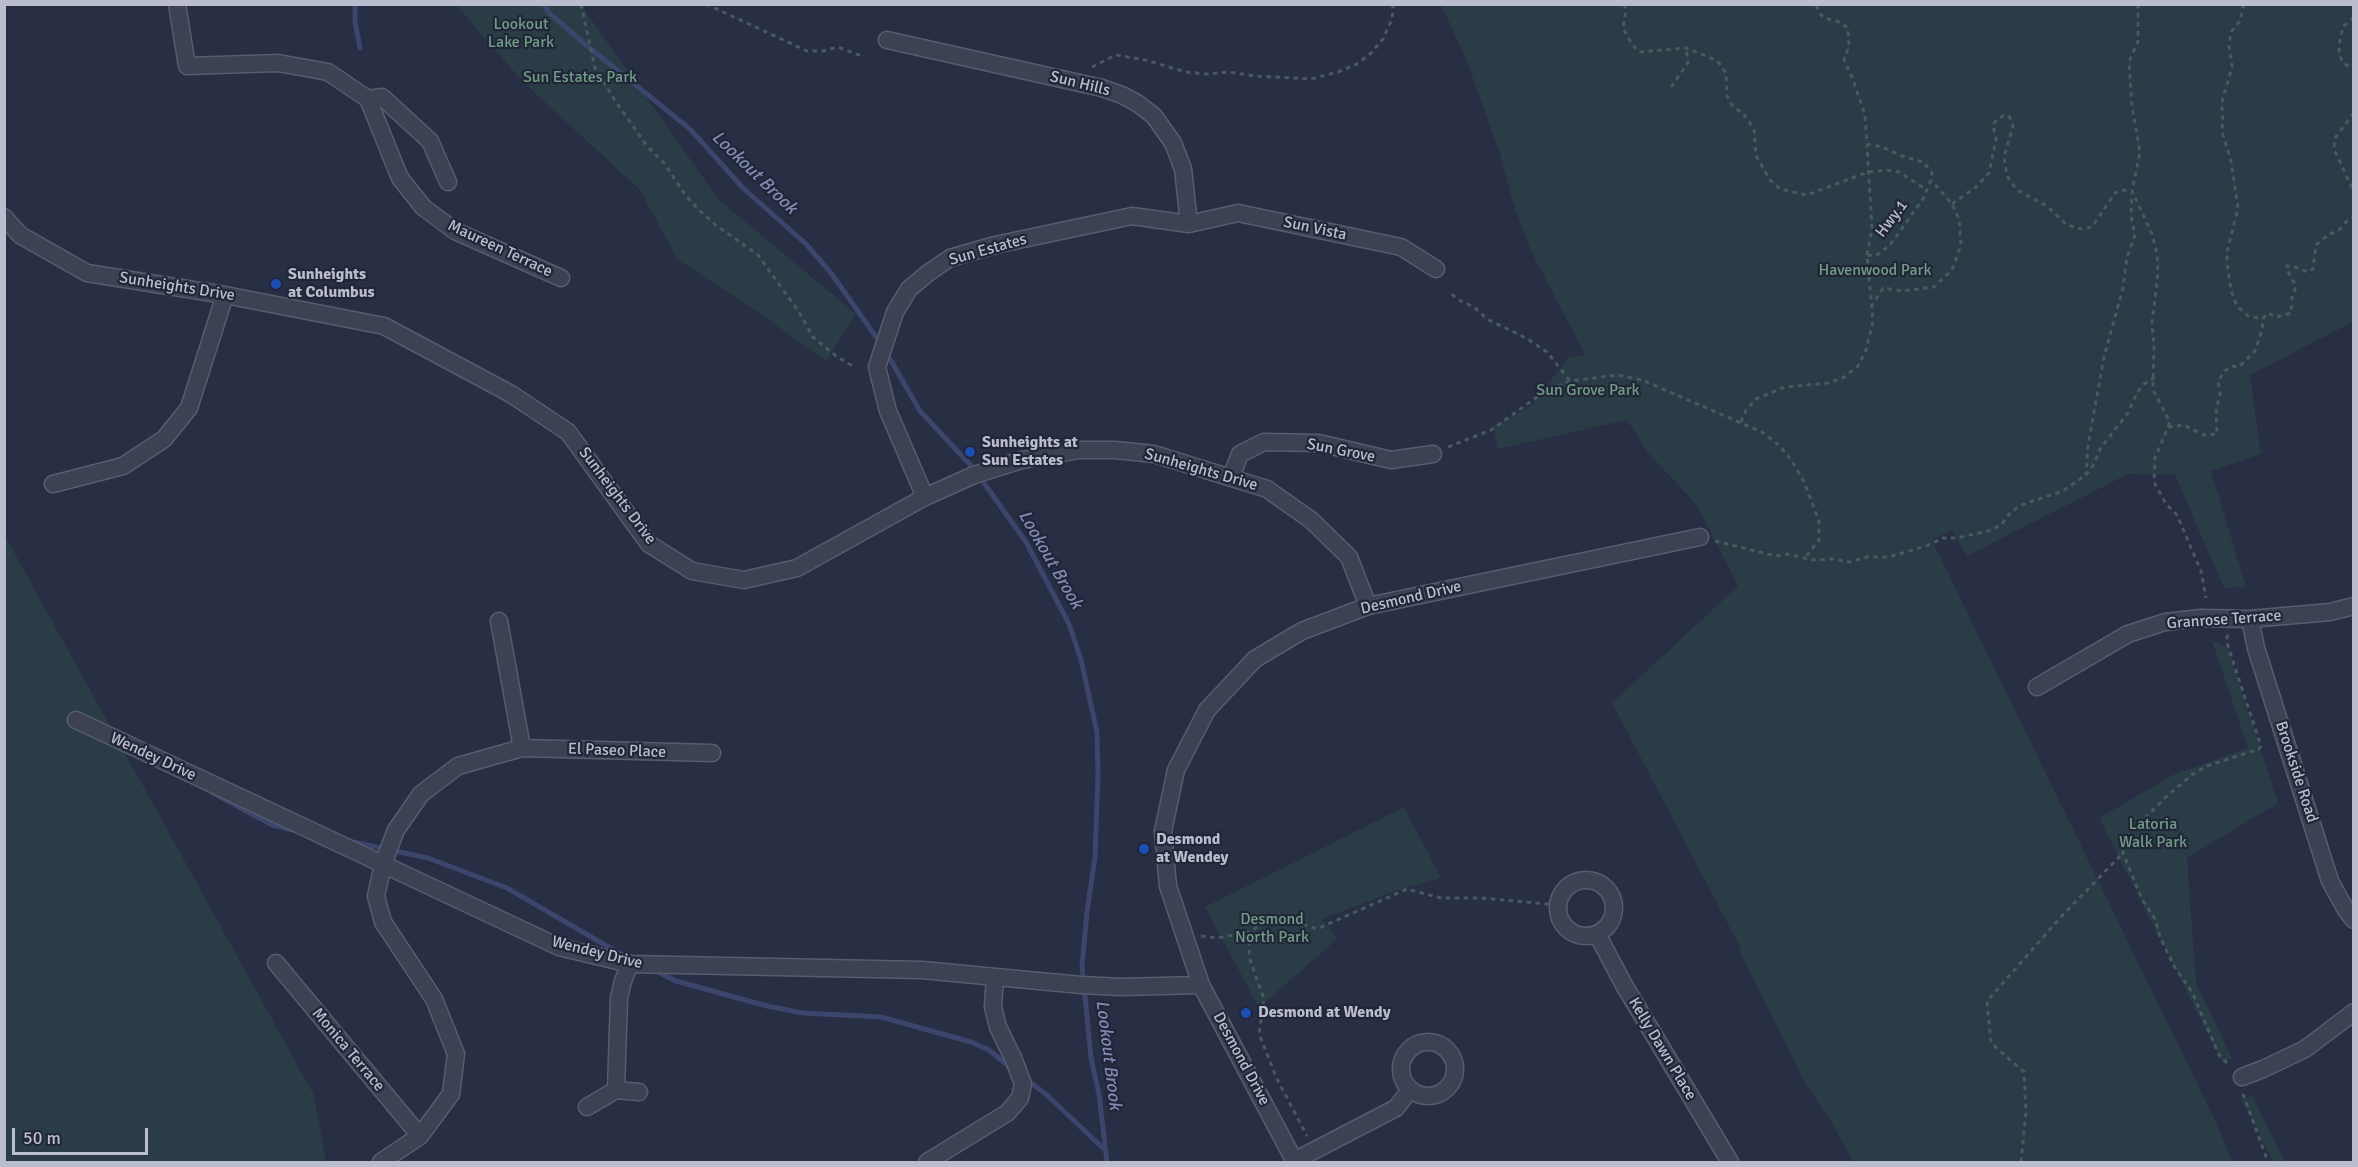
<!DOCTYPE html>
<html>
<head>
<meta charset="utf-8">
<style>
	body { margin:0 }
	#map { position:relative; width:2358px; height:1167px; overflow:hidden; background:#282e44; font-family:Signika,sans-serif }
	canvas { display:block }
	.frame { position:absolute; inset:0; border:6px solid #babdcd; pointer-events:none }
	.scale { position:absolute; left:12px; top:1128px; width:136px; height:27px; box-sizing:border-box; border:3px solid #babdcd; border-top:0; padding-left:8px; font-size:18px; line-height:21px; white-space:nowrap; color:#babdcd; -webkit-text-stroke:4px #212639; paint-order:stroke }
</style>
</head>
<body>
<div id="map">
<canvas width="2358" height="1167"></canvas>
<div class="frame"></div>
<div class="scale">50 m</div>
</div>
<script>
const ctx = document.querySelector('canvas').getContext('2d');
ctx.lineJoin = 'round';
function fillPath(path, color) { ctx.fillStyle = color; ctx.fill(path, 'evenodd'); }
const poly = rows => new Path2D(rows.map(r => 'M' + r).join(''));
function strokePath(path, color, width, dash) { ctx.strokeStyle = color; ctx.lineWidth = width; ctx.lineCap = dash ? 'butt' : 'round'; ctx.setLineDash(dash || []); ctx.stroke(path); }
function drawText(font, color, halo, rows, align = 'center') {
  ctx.font = font + ' Signika,sans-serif'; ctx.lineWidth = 4.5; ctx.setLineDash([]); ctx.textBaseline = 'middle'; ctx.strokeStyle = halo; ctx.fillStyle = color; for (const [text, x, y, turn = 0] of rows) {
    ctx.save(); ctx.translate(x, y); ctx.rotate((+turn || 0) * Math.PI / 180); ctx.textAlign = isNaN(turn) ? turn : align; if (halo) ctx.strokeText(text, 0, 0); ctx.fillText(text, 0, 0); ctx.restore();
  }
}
const green = poly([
	[456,5,581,5,719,200,856,314,826,361,762,315,677,259,640,190,523,82],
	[1441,5,2353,5,2353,322,2250,375,2261,454,2211,471,2246,587,2224,588,2175,475,2128,474,1967,556,1952,530,1932,540,2213,1116,2233,1162,1853,1162,1832,1123,1805,1083,1740,952,1741,949,1612,703,1738,586,1697,505,1649,454,1627,420,1498,449,1493,426,1530,407,1569,357,1585,355,1531,251,1513,203,1500,154,1466,59],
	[4,534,314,1095,326,1162,5,1162],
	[2212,641,2228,648,2278,803,2187,858,2196,983,2232,1058,2222,1062,2099,818,2173,775,2248,748],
	[1404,807,1441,878,1395,891,1322,919,1338,938,1259,1008,1205,907],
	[2252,1096,2285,1162,2273,1162,2242,1100]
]);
const stream = poly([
	[355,4,355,22,360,48],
	[544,4,549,13,586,45,690,129,743,188,806,244,831,273,881,344],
	[886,352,920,411,974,469,1026,542,1069,624,1081,660,1097,732,1098,776,1095,857,1087,912,1082,966,1091,1058,1099,1094,1107,1162],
	[213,793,272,825,297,831],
	[353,842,428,858,507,888,624,956],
	[654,970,676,981,767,1006,803,1013,881,1017,971,1042,989,1050,1011,1068],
	[1026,1079,1047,1095,1105,1150]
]);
const path = poly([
	[581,4,595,68,616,102,647,146,664,163,686,196,700,211,717,226,758,255,799,312,813,337,836,356,854,367],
	[706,4,807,51,823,51,838,47,864,57],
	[1624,4,1626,10,1623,28,1631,43,1639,52,1686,48,1711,58,1719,63,1726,73,1727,96,1733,107,1743,113,1754,129,1756,156,1770,180,1780,189,1807,195,1868,172,1886,170,1899,172,1927,190],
	[2138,4,2138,41,2129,62,2132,107,2140,152,2132,191,2152,234,2157,253,2158,273,2152,324,2154,345,2153,390,2170,422,2155,458,2154,482,2166,504,2177,515,2201,571,2206,598],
	[2244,4,2240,21,2231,32,2229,46,2232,67,2221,105,2223,112,2222,132,2231,161,2238,208,2227,252,2227,263,2231,290,2237,306,2248,316,2263,319],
	[2354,17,2344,26,2340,37,2339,54,2343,63,2354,69],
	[1092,67,1116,55,1145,60,1186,72,1208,74,1229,72,1255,76,1311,79,1338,72,1357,64,1371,53,1383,39,1392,19,1393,4],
	[1671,87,1688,63,1686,48],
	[2354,113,2335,138,2334,149,2354,192],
	[1952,204,1976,187,1989,173,1996,139,1993,125,1997,119,2003,116,2009,116,2013,126,2004,157,2007,176,2017,190,2047,206,2067,225,2082,229,2092,227,2115,193,2121,190,2132,191,2131,216,2135,235,2127,257,2123,288,2104,357,2088,445,2086,475],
	[1867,255,1872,229,1867,144],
	[1452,294,1457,299,1474,307,1487,319,1526,338,1547,352,1570,381],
	[1871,307,1883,288,1902,291,1934,287,1952,270,1961,245,1959,219,1952,204,1931,180],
	[1741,422,1746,410,1756,399,1785,387,1828,383,1843,378,1858,366,1866,350,1873,321,1867,255,1876,256,1890,245,1923,199,1931,180,1932,173,1923,162,1902,156,1882,147,1867,144,1865,115,1852,77,1844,60,1849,46,1848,28,1840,22,1824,18,1819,13,1816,4],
	[2168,427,2184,425,2204,435,2217,434,2216,411,2220,394,2218,381,2225,371,2232,366,2239,367,2255,351,2262,330,2263,319,2267,313,2277,317,2291,313,2292,298,2296,286,2286,268,2287,266,2292,266,2308,272,2313,269,2316,245,2328,235,2339,230,2347,221,2354,217],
	[1448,447,1491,430,1544,392,1570,381,1618,375,1642,380,1762,432,1779,445,1792,461,1804,482,1819,521,1819,540,1805,558],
	[1715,541,1776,556,1787,554,1813,560,1833,559,1850,562,1867,557,1889,557,1926,546,1943,538,1957,538,1988,531,2001,525,2010,513,2021,505,2063,491,2086,475,2094,464,2100,449,2128,413,2137,393,2144,384,2154,378],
	[2228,635,2226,640,2261,746,2259,749,2207,766,2193,774,2166,797,2131,832,2124,843,2123,853,2142,899,2155,919,2160,937,2174,966,2192,992,2219,1055,2230,1066],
	[1250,932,1249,957,1264,999,1259,1034,1277,1079,1307,1136],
	[1201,936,1217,938,1250,932,1268,919,1289,919,1317,929,1407,889,1441,898,1482,898,1558,905],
	[2243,1094,2268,1162],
	[2021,1162,2026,1112,2024,1072,1991,1043,1987,1001,2060,918,2123,853]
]);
const street = poly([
	[177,4,187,66,278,63,328,72,368,99,400,178,423,207,455,231,561,278],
	[887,40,1102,88,1122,95,1137,103,1154,116,1173,143,1183,169,1189,224],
	[368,99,382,97,430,141,448,182],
	[4,217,20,235,87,273,225,295,384,326,511,394,568,432,649,544,692,571,744,580,797,568,925,497,974,475,1022,460,1079,450,1115,450,1154,454,1267,489,1311,520,1349,557,1368,606],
	[1231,477,1240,454,1264,442,1319,443,1391,460,1433,454],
	[53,484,123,466,164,439,189,408,225,295],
	[925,497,888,411,877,367,895,312,909,289,928,273,950,258,995,245,1132,216,1189,224,1238,213,1401,247,1436,269],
	[2250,619,2256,648,2330,881,2346,910,2354,920],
	[499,621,522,748],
	[2037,687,2128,634,2165,622,2201,618,2250,619,2330,612,2354,606],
	[76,720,559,947,630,964,922,970,1081,985,1121,987,1201,985],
	'1558 908a28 28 0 1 1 56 0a28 28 0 1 1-56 0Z',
	[1597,934,1624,985,1730,1162],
	[276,963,420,1136],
	'1401 1069a27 27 0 1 1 54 0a27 27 0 1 1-54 0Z',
	[2242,1077,2263,1069,2305,1049,2354,1012],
	[616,1090,619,998,623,981,630,964],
	[587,1107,616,1090,639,1092],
	[1294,1161,1396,1108,1410,1090],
	[381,1162,420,1136,451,1094,456,1054,434,999,383,922,376,896,383,864,396,830,421,794,458,766,522,748,712,753],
	[927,1162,1007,1113,1020,1098,1023,1084,1014,1060,998,1027,993,1007,995,977],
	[1295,1162,1201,985,1168,886,1163,831,1176,770,1207,710,1255,659,1302,631,1368,606,1700,537]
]);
const markers = [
	[276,284,6,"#1a4fb4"],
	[970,452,6,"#1a4fb4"],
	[1144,849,6,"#1a4fb4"],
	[1246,1013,6,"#1a4fb4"]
];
const parkNames = [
	["Lookout",521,25],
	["Lake Park",521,43],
	["Sun Estates Park",580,78],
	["Havenwood Park",1875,271],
	["Sun Grove Park",1588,391],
	["Latoria",2153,825],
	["Walk Park",2153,843],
	["Desmond",1272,920],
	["North Park",1272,938]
];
const streetNames = [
	["Sun Hills",1080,84,14],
	["Hwy.1",1892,219,-53],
	["Sun Vista",1315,229,12],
	["Maureen Terrace",500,249,25],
	["Sun Estates",988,250,-16],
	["Sunheights Drive",177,287,9],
	["Sun Grove",1341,451,11],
	["Sunheights Drive",1201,470,16],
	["Sunheights Drive",617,496,53],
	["Desmond Drive",1411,598,-13],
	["Granrose Terrace",2224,620,-4],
	["El Paseo Place",617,751,2],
	["Wendey Drive",153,757,25],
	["Brookside Road",2296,772,72],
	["Wendey Drive",597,953,14],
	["Kelly Dawn Place",1662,1049,59],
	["Monica Terrace",348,1050,50],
	["Desmond Drive",1241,1059,62]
];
const poiNames = [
	["Sunheights",288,275],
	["at Columbus",288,293],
	["Sunheights at",982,443],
	["Sun Estates",982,461],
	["Desmond",1156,840],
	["at Wendey",1156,858],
	["Desmond at Wendy",1258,1013]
];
const waterNames = [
	["Lookout Brook",754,173,44],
	["Lookout Brook",1050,560,60],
	["Lookout Brook",1108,1055,83]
];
fillPath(green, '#2a3c45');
strokePath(stream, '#3c456b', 5);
strokePath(street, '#585c6e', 19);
strokePath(path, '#485961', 3, [4.5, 4.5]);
strokePath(street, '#3c4153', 16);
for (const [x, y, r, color] of markers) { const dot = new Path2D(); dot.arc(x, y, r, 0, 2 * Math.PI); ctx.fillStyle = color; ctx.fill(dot); strokePath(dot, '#212639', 2); }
drawText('16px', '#719d85', '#212639', parkNames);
drawText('16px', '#babdcd', '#212639', streetNames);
drawText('bold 16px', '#babdcd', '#212639', poiNames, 'left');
drawText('italic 18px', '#828cb3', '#212639', waterNames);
</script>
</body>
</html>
